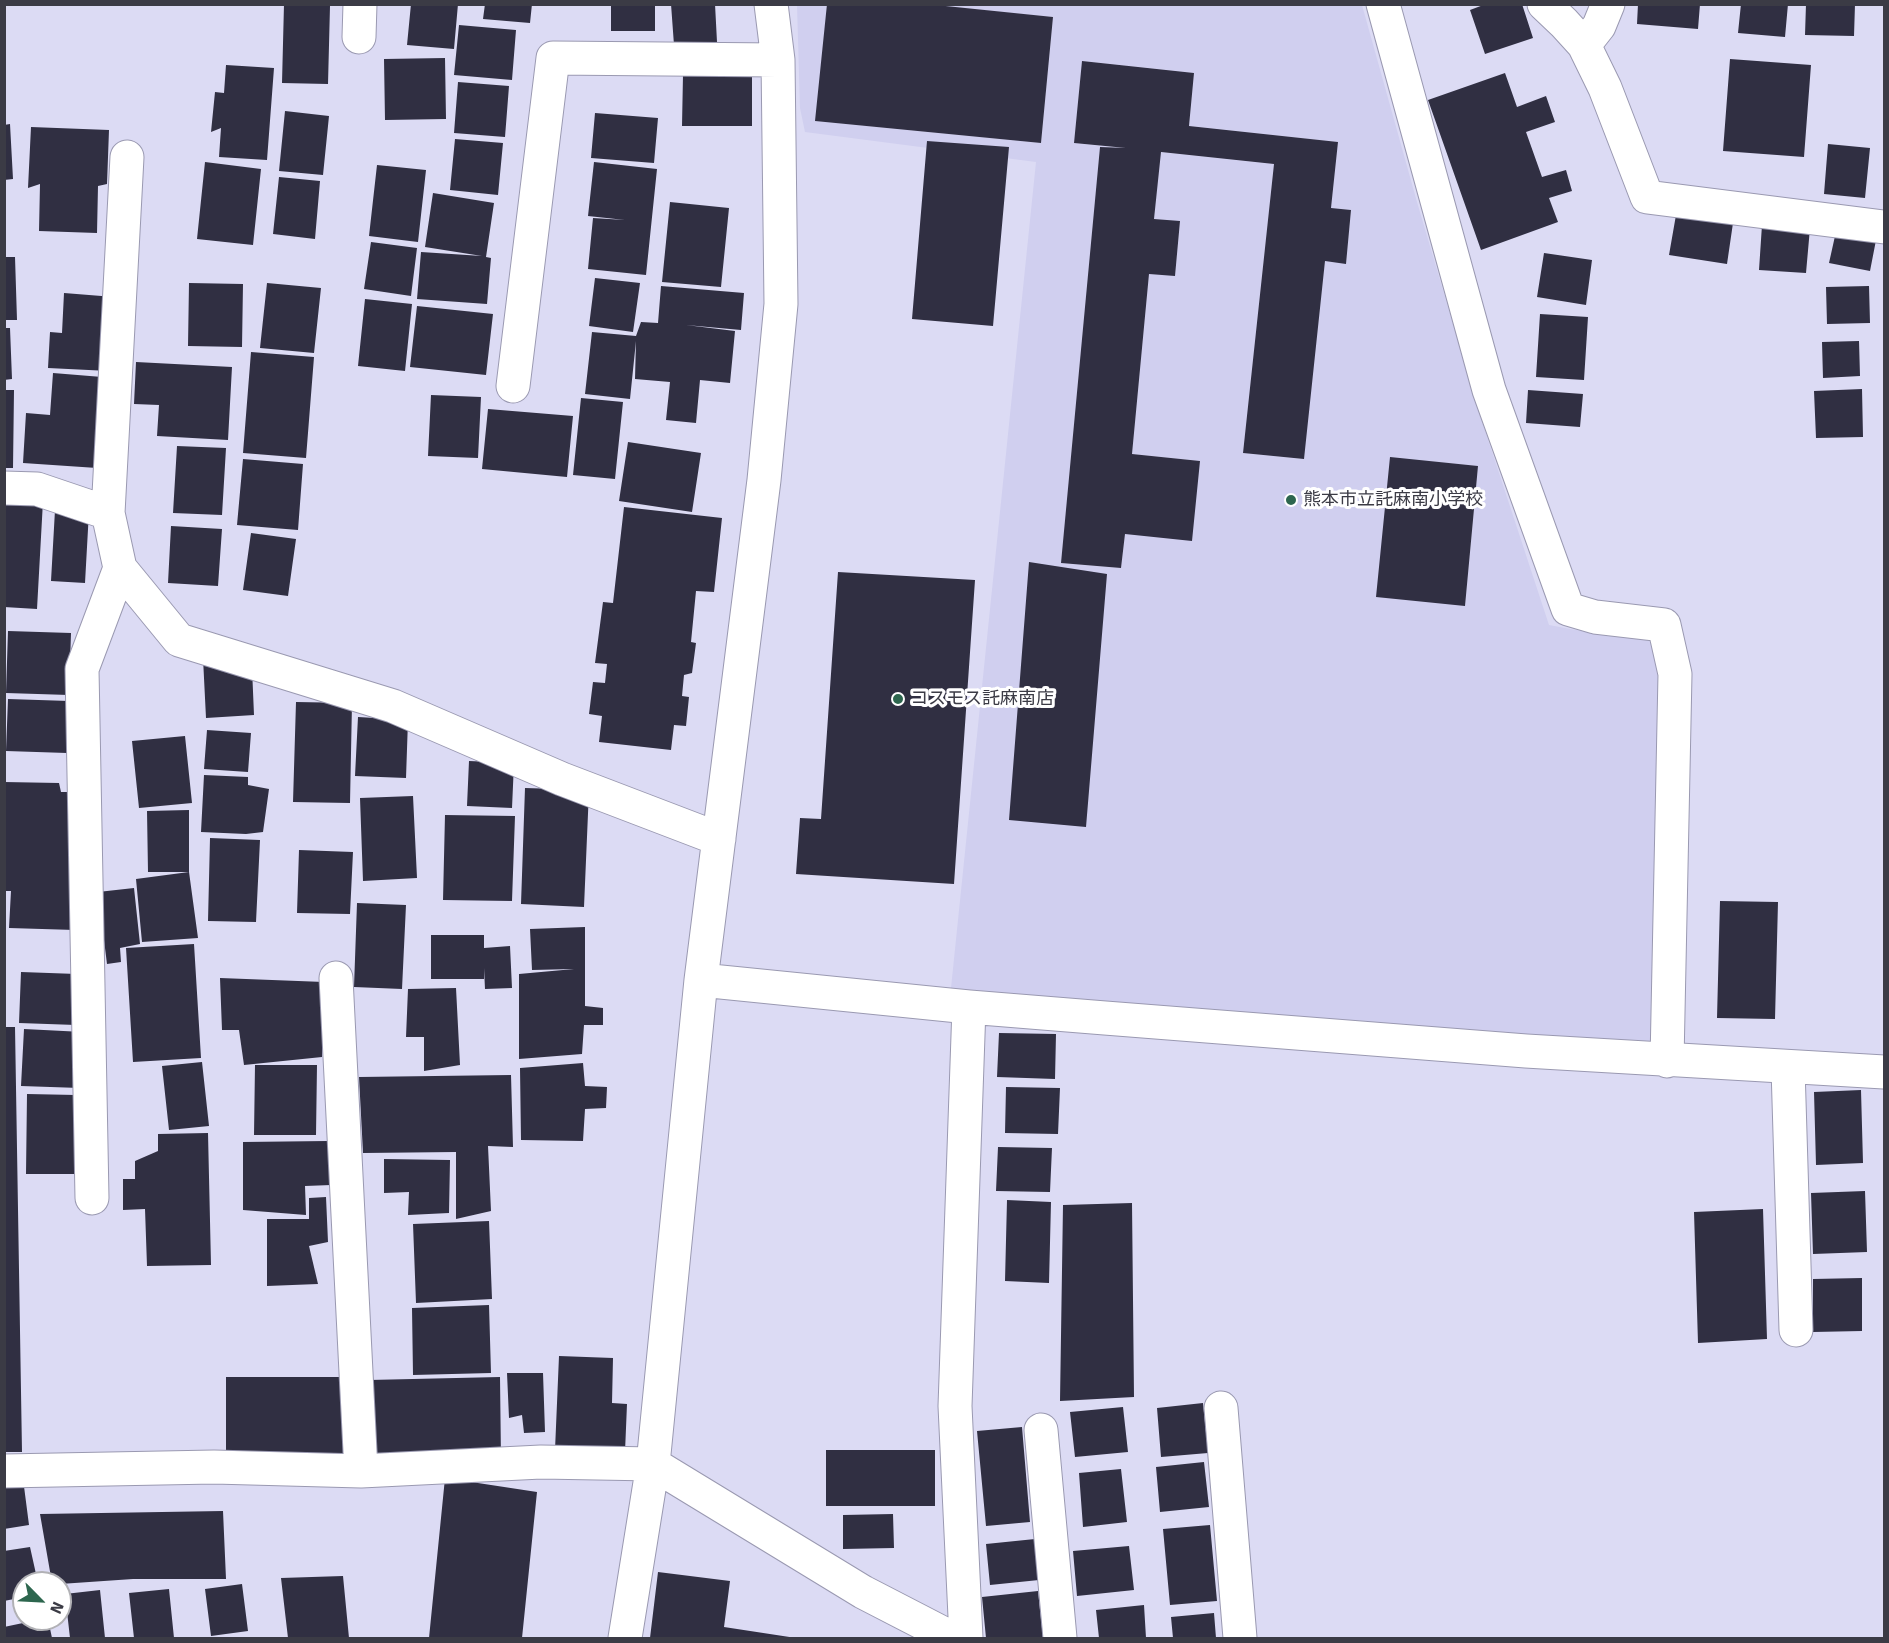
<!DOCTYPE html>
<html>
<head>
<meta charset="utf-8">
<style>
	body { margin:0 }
	#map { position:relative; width:1889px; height:1643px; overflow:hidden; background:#dcdbf4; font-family:Signika,sans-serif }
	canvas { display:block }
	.frame { position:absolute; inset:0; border:6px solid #3b3b45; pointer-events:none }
	.north { position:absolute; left:12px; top:1571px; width:60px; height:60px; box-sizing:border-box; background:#fff; border:2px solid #b1b1b5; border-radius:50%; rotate:114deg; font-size:16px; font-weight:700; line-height:24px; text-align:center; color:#3b3b45 }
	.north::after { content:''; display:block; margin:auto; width:21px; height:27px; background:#2d664e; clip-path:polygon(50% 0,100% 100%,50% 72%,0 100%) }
</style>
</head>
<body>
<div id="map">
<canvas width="1889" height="1643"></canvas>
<div class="frame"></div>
<div class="north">N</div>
</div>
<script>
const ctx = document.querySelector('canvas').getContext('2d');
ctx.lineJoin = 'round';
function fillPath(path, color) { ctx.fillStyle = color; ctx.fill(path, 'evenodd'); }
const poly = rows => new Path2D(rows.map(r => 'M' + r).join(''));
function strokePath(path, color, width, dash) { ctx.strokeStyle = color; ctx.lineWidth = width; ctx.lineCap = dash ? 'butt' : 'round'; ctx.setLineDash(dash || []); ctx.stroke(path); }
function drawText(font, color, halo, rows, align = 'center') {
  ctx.font = font + ' Signika,"Noto Sans JP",sans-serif'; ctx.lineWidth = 6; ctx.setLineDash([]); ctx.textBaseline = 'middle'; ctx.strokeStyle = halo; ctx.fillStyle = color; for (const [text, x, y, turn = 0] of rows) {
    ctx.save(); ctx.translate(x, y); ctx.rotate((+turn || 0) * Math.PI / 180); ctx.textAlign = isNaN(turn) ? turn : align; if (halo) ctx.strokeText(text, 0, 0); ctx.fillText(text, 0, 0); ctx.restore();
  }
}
const built = poly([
	[797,5,827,5,816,121,1041,143,1053,17,926,5,1362,5,1417,202,1479,412,1549,625,1598,634,1639,629,1659,651,1652,1046,1218,1019,951,988,1036,162,805,132,800,108],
	[1082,61,1194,73,1189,126,1338,142,1331,208,1351,210,1346,263,1325,261,1303,459,1243,453,1274,164,1074,143],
	[1100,147,1160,152,1154,219,1180,222,1175,275,1149,274,1132,454,1200,461,1125,534,1121,568,1061,563],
	[1390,458,1478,466,1465,606]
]);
const building = poly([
	[284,4,330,6,328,84,282,83],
	[411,4,458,4,454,49,407,45],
	[485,4,532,4,530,23,483,19],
	[611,4,655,4,655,31,611,31],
	[671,4,715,4,717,42,674,45],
	[827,4,926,4,1053,17,1041,143,815,121],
	[1486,4,1522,4,1533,38,1485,54,1470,10],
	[1638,4,1700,4,1698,29,1637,24],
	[1741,4,1788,4,1785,37,1738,33],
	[1806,4,1855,4,1854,36,1805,35],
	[459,25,516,30,512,80,454,75],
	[445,58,446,119,385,120,384,59],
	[1730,59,1811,65,1804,157,1723,151],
	[1082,61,1194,73,1189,126,1338,142,1331,208,1351,210,1346,264,1325,261,1304,459,1243,453,1274,164,1161,152,1154,219,1180,221,1175,276,1149,274,1132,454,1200,461,1192,541,1125,534,1121,568,1061,563,1100,147,1126,148,1074,143],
	[226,65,274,68,267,160,219,157,221,128,211,132,215,92,224,93],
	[1505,73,1517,107,1546,96,1555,122,1526,132,1542,177,1566,170,1572,191,1549,198,1558,222,1481,250,1428,100],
	[683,75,752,75,752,126,682,126],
	[458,82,509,86,505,137,454,133],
	[285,111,329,116,323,175,279,171],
	[595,113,658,118,654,163,591,158],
	[10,124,13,179,4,180,4,125],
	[31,127,109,130,107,184,98,186,97,233,39,231,40,184,28,188],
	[455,139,503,143,498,195,450,190],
	[927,141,1009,147,993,326,912,319],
	[1828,144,1870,148,1865,198,1824,194],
	[205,162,261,169,253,245,197,239],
	[594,162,657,169,646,275,588,269,593,218,625,220,588,216],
	[377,165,426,170,418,242,369,236],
	[279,177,320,181,315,239,273,234],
	[433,193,494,203,486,257,491,258,487,304,417,299,421,252,482,256,425,247],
	[670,202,729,208,721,287,662,282],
	[1676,215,1733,223,1727,264,1669,255],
	[1762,225,1810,228,1806,273,1759,270],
	[1837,227,1877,235,1870,271,1829,263],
	[371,242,417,248,411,296,364,289],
	[1544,253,1592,260,1586,305,1537,297],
	[4,257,15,257,17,320,4,320],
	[595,278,640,283,633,332,589,326],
	[189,283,243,284,242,347,188,346],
	[267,283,321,288,314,353,260,348],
	[661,286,744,293,741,330,686,325,735,331,730,383,700,380,696,423,666,420,670,382,635,379,636,341,630,399,585,394,592,332,636,336,641,322,658,323],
	[1869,286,1870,323,1827,324,1826,287],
	[64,293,114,297,109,371,48,368,50,332,62,333],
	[365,299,412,304,405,371,358,366],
	[417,306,493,314,486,375,410,367],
	[1540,314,1588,317,1584,380,1536,377],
	[4,328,10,328,12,379,4,380],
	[1859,341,1860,376,1823,378,1822,342],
	[251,352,314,357,306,458,243,453],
	[136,362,232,367,228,440,157,436,159,405,134,404],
	[53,373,102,377,97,468,23,463,26,413,50,415],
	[1862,389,1863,437,1816,438,1814,391],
	[4,390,14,390,13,468,4,468],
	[1528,390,1583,394,1580,427,1526,423],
	[431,395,481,397,478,458,428,456],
	[581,398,623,402,615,479,573,475],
	[488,409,573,416,567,477,482,469],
	[628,442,701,453,692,512,619,501],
	[177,446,226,448,222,515,173,513],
	[1390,457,1478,466,1465,606,1376,597],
	[243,459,303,464,298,530,237,525],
	[4,498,43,501,37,609,4,607],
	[624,507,722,518,714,592,696,591,691,642,696,643,692,673,684,675,682,696,689,697,686,726,674,725,671,750,599,742,602,716,589,714,593,682,605,683,607,664,595,663,603,602,613,603],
	[55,510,89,511,85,583,51,581],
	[171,526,222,529,218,586,168,583],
	[251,533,296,539,288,596,243,590],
	[1029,562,1107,574,1086,827,1009,820],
	[838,572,975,580,954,884,796,874,800,818,821,819],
	[8,631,71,633,69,695,6,693],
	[203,658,252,668,254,715,206,718],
	[8,699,69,701,67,753,6,751],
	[296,702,352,703,350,803,293,802],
	[358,717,408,720,406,778,355,776],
	[207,730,251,733,248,772,204,769],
	[185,736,192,803,139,808,132,741],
	[469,761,514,763,512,808,467,806],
	[204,775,248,777,248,785,269,789,263,832,246,834,201,832],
	[4,782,59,783,61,792,80,792,75,930,9,928,11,891,4,891],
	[525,788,589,790,584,907,521,904],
	[413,796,417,878,363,881,360,798],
	[189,810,189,872,198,938,142,942,136,879,189,872,148,872,147,811],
	[445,815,515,816,512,901,443,900],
	[210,838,260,840,256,922,208,921],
	[299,850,353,852,350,914,297,913],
	[134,888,140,944,120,948,121,962,107,964,98,892],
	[1720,901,1778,902,1775,1019,1717,1018],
	[357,903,406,905,402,989,354,987],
	[585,927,585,1006,603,1008,603,1025,584,1025,582,1054,519,1059,519,974,574,969,532,970,530,929],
	[431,935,484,935,484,948,510,946,512,988,485,989,484,968,484,979,431,979],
	[194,944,201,1058,133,1062,126,948],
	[21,972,77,974,76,1025,19,1023],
	[220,978,324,982,322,1057,244,1065,239,1030,222,1030],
	[456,988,460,1065,424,1071,424,1037,406,1037,408,989],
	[4,1027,15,1027,22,1452,4,1452],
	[24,1029,83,1032,80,1088,21,1086],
	[999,1033,1056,1034,1055,1079,997,1077],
	[202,1062,209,1126,169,1130,162,1066],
	[583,1063,585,1086,607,1087,606,1108,585,1109,583,1141,521,1140,520,1068],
	[255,1065,317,1065,316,1135,254,1135],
	[511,1075,513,1147,488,1146,491,1211,456,1219,456,1152,363,1153,359,1077],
	[1006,1087,1060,1088,1058,1134,1005,1133],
	[1861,1090,1863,1163,1816,1165,1814,1092],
	[27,1094,76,1095,75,1174,26,1174],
	[208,1133,211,1265,147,1266,145,1209,123,1210,123,1179,135,1179,135,1161,158,1151,158,1134],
	[328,1141,331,1185,305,1186,306,1215,243,1210,243,1142],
	[998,1147,1052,1148,1050,1192,996,1191],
	[384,1159,450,1160,449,1213,408,1215,409,1192,384,1193],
	[1865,1191,1867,1252,1813,1254,1811,1193],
	[326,1197,328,1242,309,1246,318,1284,267,1286,267,1219,309,1219,309,1198],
	[1007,1200,1051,1202,1049,1283,1005,1281],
	[1132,1203,1134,1397,1060,1401,1063,1205],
	[1763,1209,1767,1339,1698,1343,1694,1212],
	[489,1221,492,1299,416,1303,413,1224],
	[1862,1278,1862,1331,1813,1332,1813,1279],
	[489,1305,491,1373,413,1375,412,1308],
	[559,1356,613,1358,612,1403,627,1404,625,1452,555,1450],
	[507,1373,543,1373,545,1432,524,1433,522,1415,509,1418],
	[226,1377,343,1377,343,1459,226,1458],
	[500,1377,501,1460,371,1464,369,1380],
	[1203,1403,1208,1453,1161,1457,1157,1408],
	[1123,1407,1128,1452,1075,1457,1070,1412],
	[1022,1427,1030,1522,986,1526,977,1431],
	[826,1450,935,1450,935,1506,826,1506],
	[1204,1462,1209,1507,1160,1512,1156,1467],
	[1121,1469,1127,1522,1083,1527,1079,1473],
	[22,1471,29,1525,4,1529,4,1473],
	[445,1478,537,1492,522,1638,429,1638],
	[223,1511,226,1579,133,1579,60,1584,52,1583,40,1514],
	[893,1514,894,1548,843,1549,843,1515],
	[1210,1525,1217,1601,1170,1605,1163,1529],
	[1035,1539,1039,1580,990,1585,986,1544],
	[1129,1546,1134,1590,1077,1596,1073,1551],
	[30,1547,38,1583,24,1583,24,1597,4,1601,4,1551],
	[658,1572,730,1581,724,1627,796,1638,650,1638],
	[343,1576,349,1638,288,1638,281,1578],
	[242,1584,248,1631,211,1636,205,1589],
	[169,1589,174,1638,134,1638,129,1593],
	[100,1590,105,1638,70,1638,65,1594],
	[1038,1591,1043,1638,986,1638,982,1597],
	[1144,1605,1146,1638,1099,1638,1096,1610],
	[1214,1613,1216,1638,1173,1638,1171,1617],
	[42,1619,48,1619,52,1638,4,1638,4,1627]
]);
const minor = poly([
	[1383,4,1489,390,1568,609,1595,617,1664,625,1675,674,1667,1061],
	[1544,4,1564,23,1584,45,1605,88,1647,197,1884,227],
	[359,37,360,4],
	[1584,45,1599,26,1608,4],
	[513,386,553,58,778,60],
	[4,488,37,489,108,513,120,568,179,640,393,706,562,779,719,839],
	[108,513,127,157],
	[336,978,361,1471],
	[701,980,969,1007,1105,1018,1526,1051,1884,1072],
	[1788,1068,1796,1330],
	[92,1198,82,669,120,568],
	[1221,1408,1240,1638],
	[1041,1430,1060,1638],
	[4,1471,214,1467,361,1471,541,1462,653,1464,863,1592,952,1638],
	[625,1638,653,1464,701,980,764,480,781,304,778,60,771,4],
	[966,1638,955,1406,969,1007]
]);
const markers = [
	[1291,500,6,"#2d664e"],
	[898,699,6,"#2d664e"]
];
const poiNames = [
	["熊本市立託麻南小学校",1303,500],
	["コスモス託麻南店",910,699]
];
fillPath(built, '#d0cfef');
fillPath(building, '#302f42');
strokePath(minor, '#9a99b1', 35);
strokePath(minor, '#fff', 33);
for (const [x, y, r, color] of markers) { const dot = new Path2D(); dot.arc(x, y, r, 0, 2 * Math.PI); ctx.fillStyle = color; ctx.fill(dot); strokePath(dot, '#fff', 2); }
drawText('18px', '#3b3b45', '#fff', poiNames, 'left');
</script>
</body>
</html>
